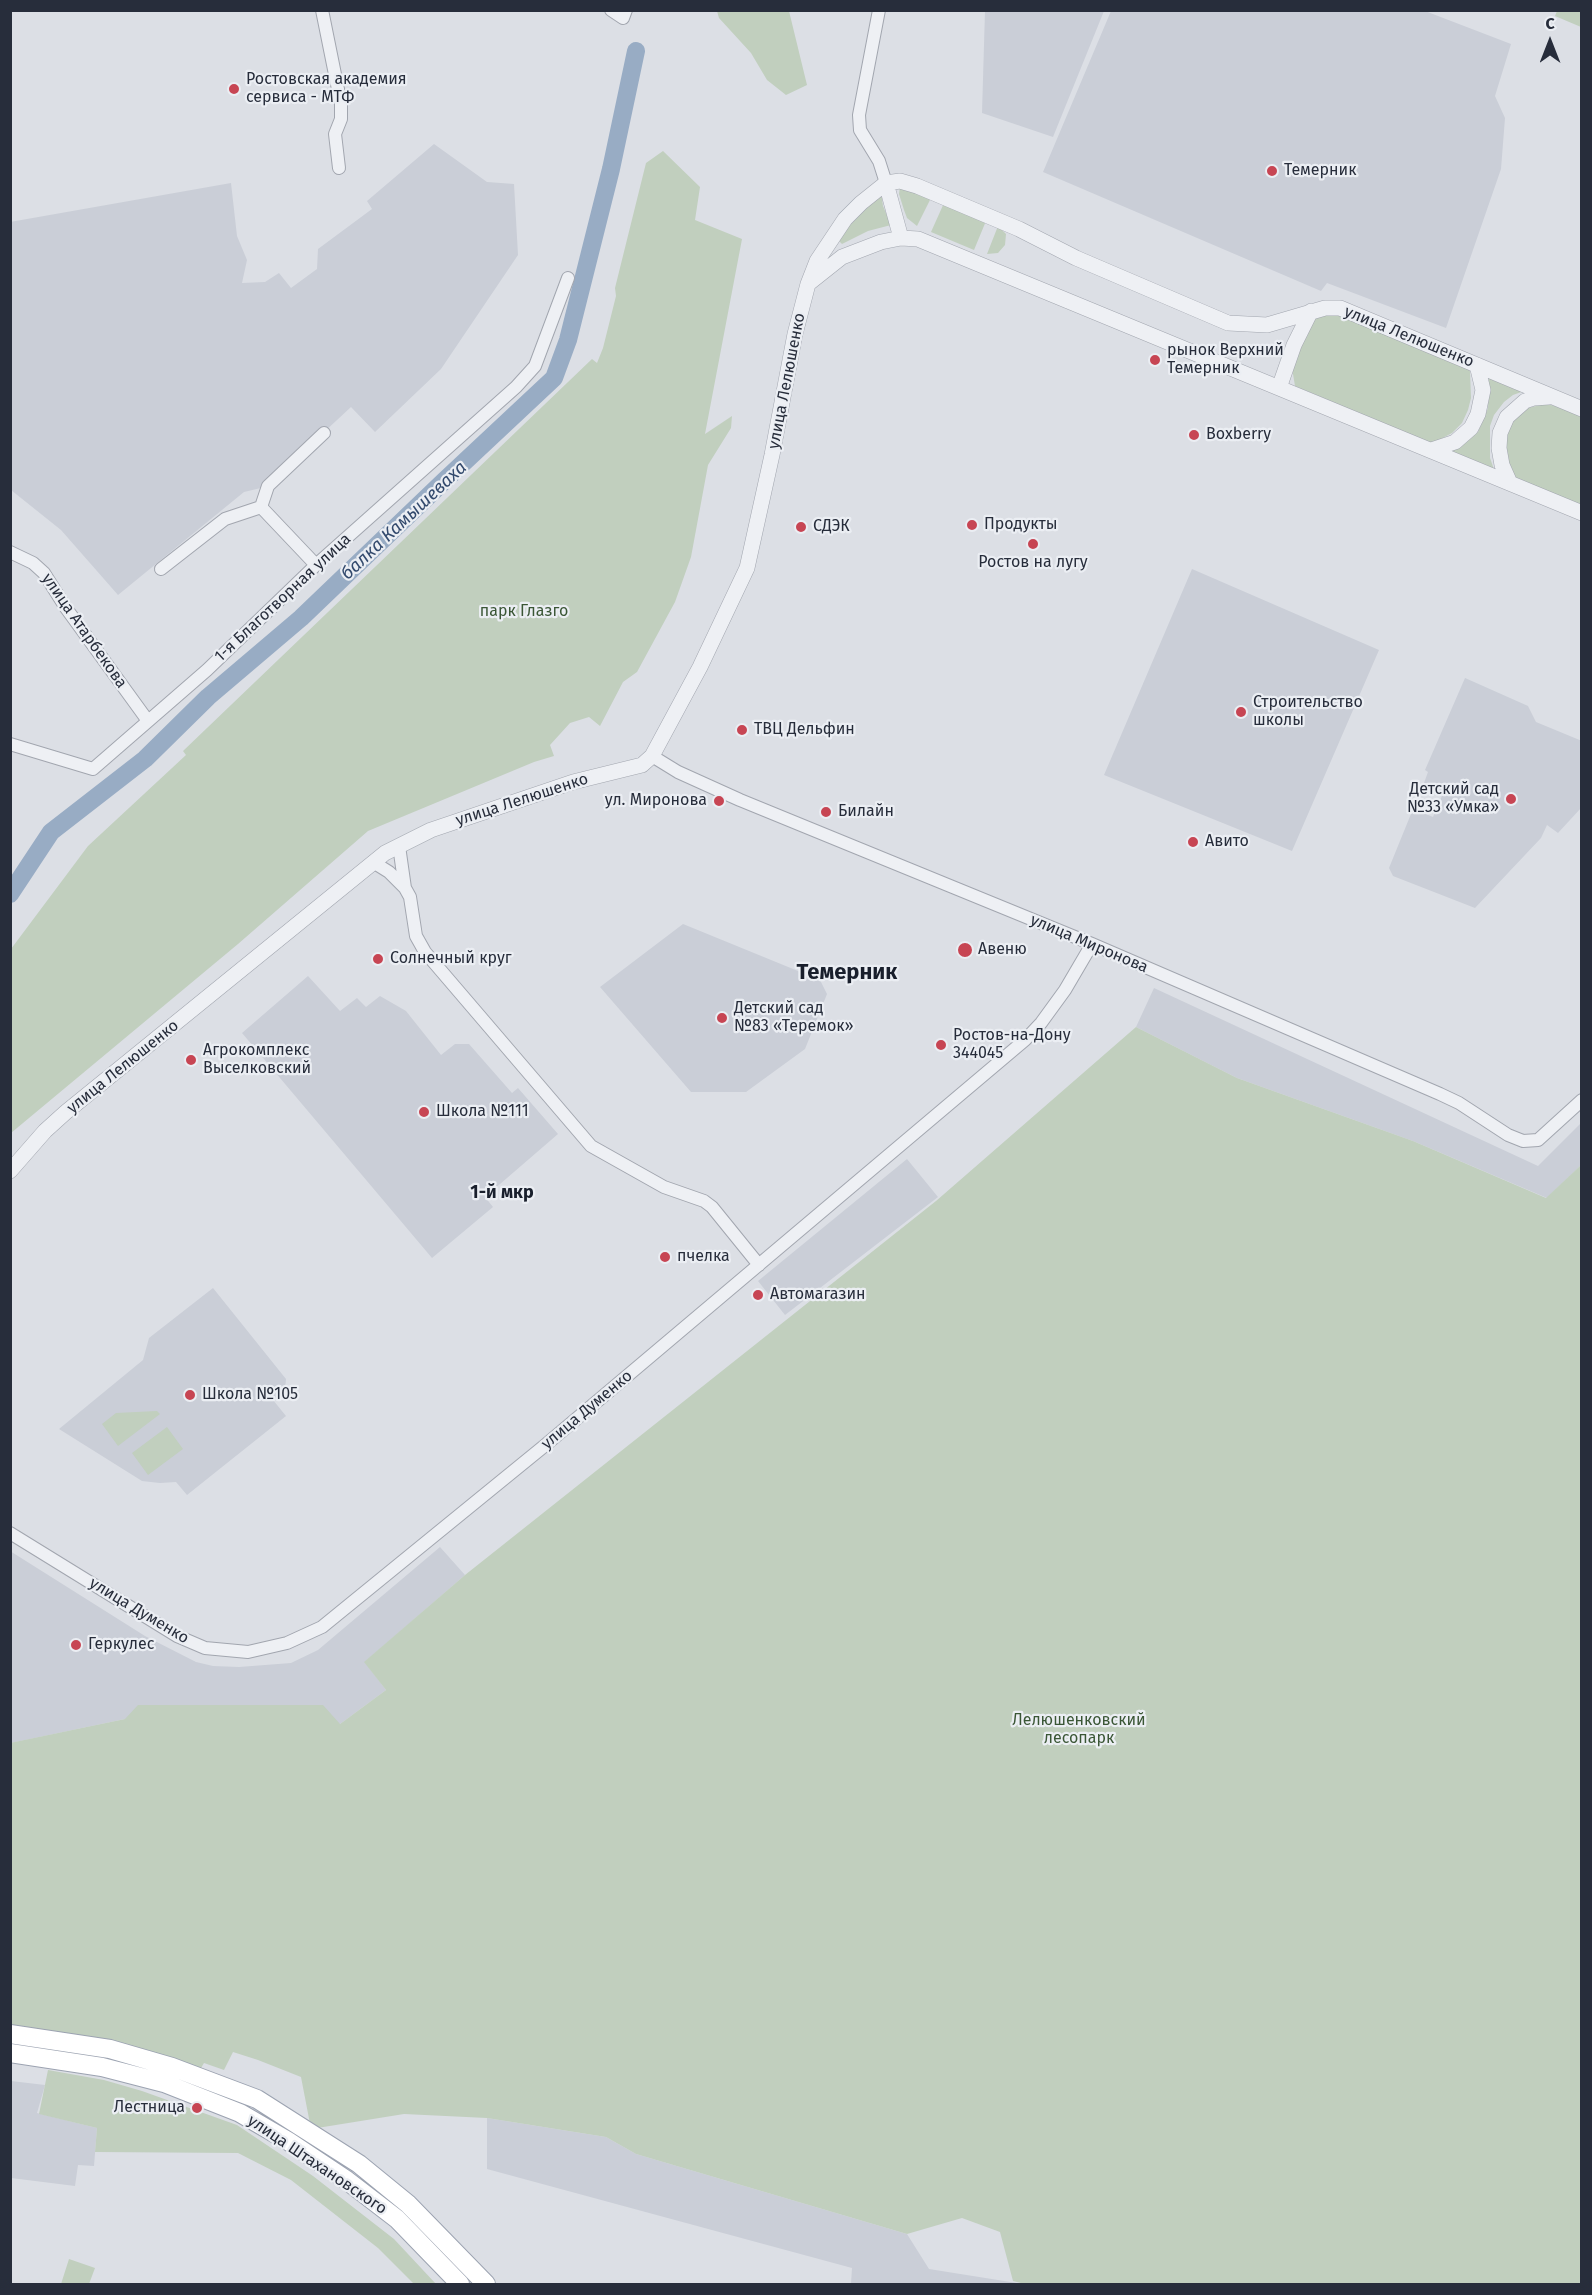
<!DOCTYPE html>
<html>
<head>
<meta charset="utf-8">
<style>
	body { margin:0 }
	#map { position:relative; width:1592px; height:2295px; overflow:hidden; background:#dcdfe5; font-family:"Fira Sans",sans-serif }
	canvas { display:block }
	.frame { position:absolute; inset:0; border:12px solid #272d3b; pointer-events:none }
	.north { position:absolute; left:1520px; top:12px; width:60px; height:60px; -webkit-text-stroke:4px #ebeef3; paint-order:stroke; rotate:0deg; font-size:16px; font-weight:700; line-height:24px; text-align:center; color:#272d3b }
	.north::after { content:''; display:block; margin:auto; width:21px; height:27px; background:#272d3b; clip-path:polygon(50% 0,100% 100%,50% 72%,0 100%) }
</style>
</head>
<body>
<div id="map">
<canvas width="1592" height="2295"></canvas>
<div class="frame"></div>
<div class="north">С</div>
</div>
<script>
const ctx = document.querySelector('canvas').getContext('2d');
ctx.lineJoin = 'round';
function fillPath(path, color) { ctx.fillStyle = color; ctx.fill(path, 'evenodd'); }
const poly = rows => new Path2D(rows.map(r => 'M' + r).join(''));
function strokePath(path, color, width, dash) { ctx.strokeStyle = color; ctx.lineWidth = width; ctx.lineCap = dash ? 'butt' : 'round'; ctx.setLineDash(dash || []); ctx.stroke(path); }
function drawText(font, color, halo, rows, align = 'center') {
  ctx.font = font + ' "Fira Sans",sans-serif'; ctx.lineWidth = 4.5; ctx.setLineDash([]); ctx.textBaseline = 'middle'; ctx.strokeStyle = halo; ctx.fillStyle = color; for (const [text, x, y, turn = 0] of rows) {
    ctx.save(); ctx.translate(x, y); ctx.rotate((+turn || 0) * Math.PI / 180); ctx.textAlign = isNaN(turn) ? turn : align; if (halo) ctx.strokeText(text, 0, 0); ctx.fillText(text, 0, 0); ctx.restore();
  }
}
const built = poly([
	[985,11,1104,11,1053,137,982,113],
	[1111,11,1425,11,1511,44,1495,96,1505,118,1501,169,1446,328,1327,283,1321,291,1043,172],
	[434,144,487,182,514,184,518,255,441,369,375,432,351,407,265,487,244,492,118,595,61,530,11,490,10,222,231,183,237,236,247,260,242,283,265,282,279,273,291,288,317,269,318,249,372,209,367,201],
	[1192,569,1379,650,1292,851,1104,775],
	[1465,678,1528,706,1536,722,1582,741,1581,808,1558,833,1547,825,1541,838,1475,908,1393,876,1389,868,1413,809,1433,817,1444,791,1424,783,1428,772,1425,770],
	[683,924,820,980,827,994,805,1049,746,1092,691,1092,600,987],
	[308,976,340,1011,357,998,366,1007,380,996,406,1011,441,1055,455,1044,469,1044,512,1093,518,1088,558,1134,485,1197,493,1207,432,1258,242,1033],
	[1154,988,1538,1166,1581,1123,1581,1165,1547,1198,1413,1141,1237,1078,1136,1027],
	[907,1159,938,1197,785,1315,758,1281],
	[213,1288,286,1379,285,1390,273,1400,286,1416,187,1495,176,1482,160,1483,142,1481,59,1429,143,1360,149,1338],
	[440,1547,465,1575,365,1662,386,1690,340,1724,125,1719,11,1743,10,1551,145,1636,196,1662,213,1666,239,1667,291,1663,318,1650],
	[11,2081,45,2085,37,2113,97,2128,94,2166,78,2165,75,2186,11,2178],
	[487,2118,606,2137,636,2154,907,2234,929,2269,1023,2284,851,2284,852,2268,487,2169]
]);
const green = poly([
	[717,11,789,11,807,85,786,95,767,80,751,53,719,18],
	[1557,11,1581,11,1581,27,1555,16],
	[663,151,700,187,695,220,742,239,705,434,732,416,731,428,708,465,691,557,675,602,637,672,623,682,600,726,589,717,570,723,550,745,554,756,534,762,368,831,238,944,11,1133,11,949,88,846,186,755,183,751,592,359,597,363,603,348,616,296,615,288,646,163],
	[900,186,931,198,917,226,907,218,904,210,899,194],
	[881,191,883,206,891,225,868,231,842,244,840,242,840,236],
	[944,203,986,221,974,250,931,232],
	[998,226,1006,234,1005,245,998,253,987,254],
	[1339,312,1467,367,1470,371,1471,398,1468,410,1462,423,1452,433,1435,442,1426,442,1295,386,1292,368,1315,316],
	[1489,375,1524,391,1513,395,1504,402,1494,415,1490,426,1490,458,1496,475,1443,451,1461,445,1478,432,1488,408],
	[1544,404,1557,406,1581,416,1581,508,1520,483,1510,472,1503,436,1507,426,1524,409],
	[1136,1027,1237,1078,1413,1141,1546,1198,1581,1165,1581,2284,1025,2284,1013,2281,1000,2232,962,2218,907,2234,636,2154,606,2137,487,2118,404,2114,311,2129,301,2077,258,2060,233,2052,224,2070,204,2063,201,2068,149,2051,11,2025,10,1743,125,1719,138,1705,323,1705,340,1724,386,1690,364,1662,465,1575,936,1201],
	[157,1411,160,1414,118,1446,102,1424,116,1413],
	[167,1427,183,1449,148,1475,132,1453],
	[48,2070,104,2080,142,2091,237,2125,313,2176,394,2239,436,2284,414,2284,378,2248,291,2180,238,2153,95,2152,97,2128,39,2114],
	[69,2259,95,2268,89,2284,61,2284]
]);
const river = poly([
	[10,894,51,832,145,759,208,697,301,618,444,481,554,378,568,340,611,169,636,51]
]);
const minor = poly([
	[322,10,341,104,341,119,335,134,339,168],
	[611,10,623,18,626,10],
	[879,10,859,115,860,130,879,161,886,183],
	[261,507,316,565],
	[10,552,33,563,44,573,66,608,148,721],
	[161,569,225,519,261,507,268,486,324,433],
	[10,744,93,769,207,670,316,565,516,387,535,366,568,278],
	[652,756,678,772,740,800,1092,944,1440,1094,1459,1103,1508,1135,1523,1141,1538,1140,1582,1100],
	[399,846,405,888],
	[373,862,389,872,405,888,410,897,416,936,425,952,591,1146,664,1187,704,1201,712,1207,759,1265],
	[10,1533,177,1636,205,1648,248,1652,287,1643,322,1627,543,1447,1025,1040,1041,1023,1065,990,1092,944]
]);
const tertiary = poly([
	[886,183,901,238],
	[808,284,842,257,881,242,901,238,918,239,1582,513],
	[1279,388,1294,345,1311,311],
	[1431,450,1455,442,1471,428,1478,414,1483,390,1477,365],
	[1510,483,1502,465,1499,448,1500,433,1507,417,1525,401,1534,398,1549,397],
	[10,1171,45,1131,66,1112,385,853,431,830,573,782,642,765,652,756,700,667,747,568,772,455,795,334,808,284,817,261,845,219,861,203,886,183,900,181,917,186,1019,229,1076,258,1228,323,1267,325,1325,308,1340,308,1582,409]
]);
const primary = poly([
	[10,2034,110,2049,172,2067,257,2099,359,2164,408,2204,486,2284],
	[10,2053,102,2067,164,2083,240,2113,288,2141,345,2179,397,2219,460,2284]
]);
const markers = [
	[234,89,6,"#c74553"],
	[1272,171,6,"#c74553"],
	[1155,360,6,"#c74553"],
	[1194,435,6,"#c74553"],
	[972,525,6,"#c74553"],
	[801,527,6,"#c74553"],
	[1033,544,6,"#c74553"],
	[1241,712,6,"#c74553"],
	[742,730,6,"#c74553"],
	[1511,799,6,"#c74553"],
	[719,801,6,"#c74553"],
	[826,812,6,"#c74553"],
	[1193,842,6,"#c74553"],
	[965,950,8,"#c74553"],
	[378,959,6,"#c74553"],
	[722,1018,6,"#c74553"],
	[941,1045,6,"#c74553"],
	[191,1060,6,"#c74553"],
	[424,1112,6,"#c74553"],
	[665,1257,6,"#c74553"],
	[758,1295,6,"#c74553"],
	[190,1395,6,"#c74553"],
	[76,1645,6,"#c74553"],
	[197,2108,6,"#c74553"]
];
const poiNames = [
	["Ростовская академия",246,80],
	["сервиса - МТФ",246,98],
	["Темерник",1284,171],
	["рынок Верхний",1167,351],
	["Темерник",1167,369],
	["Boxberry",1206,435],
	["Продукты",984,525],
	["СДЭК",813,527],
	["Ростов на лугу",1033,563,"center"],
	["Строительство",1253,703],
	["школы",1253,721],
	["ТВЦ Дельфин",754,730],
	["Детский сад",1499,790,"right"],
	["№33 «Умка»",1499,808,"right"],
	["ул. Миронова",707,801,"right"],
	["Билайн",838,812],
	["Авито",1205,842],
	["Авеню",978,950],
	["Солнечный круг",390,959],
	["Детский сад",734,1009],
	["№83 «Теремок»",734,1027],
	["Ростов-на-Дону",953,1036],
	["344045",953,1054],
	["Агрокомплекс",203,1051],
	["Выселковский",203,1069],
	["Школа №111",436,1112],
	["пчелка",677,1257],
	["Автомагазин",770,1295],
	["Школа №105",202,1395],
	["Геркулес",88,1645],
	["Лестница",185,2108,"right"]
];
const streetNames = [
	["улица Лелюшенко",1409,337,22],
	["улица Лелюшенко",787,381,-79],
	["1-я Благотворная улица",283,598,-43],
	["улица Атарбекова",84,631,55],
	["улица Лелюшенко",522,800,-18],
	["улица Миронова",1089,944,23],
	["улица Лелюшенко",123,1067,-39],
	["улица Думенко",587,1410,-40],
	["улица Думенко",139,1611,31],
	["улица Штахановского",317,2165,34]
];
const parkNames = [
	["парк Глазго",524,612],
	["Лелюшенковский",1079,1721],
	["лесопарк",1079,1739]
];
const waterNames = [
	["балка Камышеваха",404,521,-43]
];
const neighbourhoodNames = [
	["1-й мкр",502,1193]
];
const districtNames = [
	["Темерник",847,973]
];
fillPath(built, '#caced7');
fillPath(green, '#c1cfbe');
strokePath(river, '#98acc4', 18);
strokePath(minor, '#a2a6af', 14);
strokePath(tertiary, '#a2a6af', 16);
strokePath(primary, '#9ca3b1', 20);
strokePath(minor, '#eef0f4', 12);
strokePath(tertiary, '#eef0f4', 15);
strokePath(primary, '#fff', 18);
for (const [x, y, r, color] of markers) { const dot = new Path2D(); dot.arc(x, y, r, 0, 2 * Math.PI); ctx.fillStyle = color; ctx.fill(dot); strokePath(dot, '#ebeef3', 2); }
drawText('16px', '#272d3b', '#ebeef3', poiNames, 'left');
drawText('16px', '#272d3b', '#ebeef3', streetNames);
drawText('16px', '#3a5635', '#ebeef3', parkNames);
drawText('italic 18px', '#334a6d', '#ebeef3', waterNames);
drawText('bold 18px', '#191f2c', '#ebeef3', neighbourhoodNames);
drawText('bold 22px', '#191f2c', '#ebeef3', districtNames);
</script>
</body>
</html>
